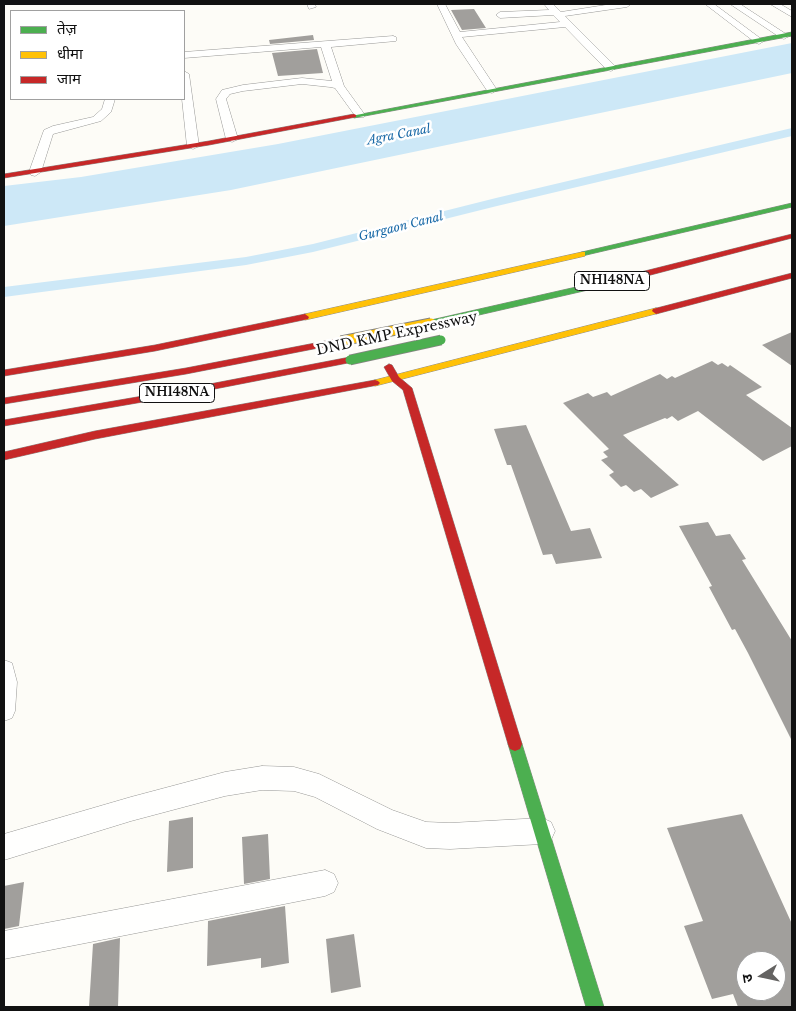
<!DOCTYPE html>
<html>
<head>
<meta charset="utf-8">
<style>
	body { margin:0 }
	#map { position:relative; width:796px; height:1011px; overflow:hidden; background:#fdfcf7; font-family:"Libre Baskerville","Noto Sans Devanagari",serif }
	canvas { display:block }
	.frame { position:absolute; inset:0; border:5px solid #111; pointer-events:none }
	.legend { position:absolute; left:10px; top:10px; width:175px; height:90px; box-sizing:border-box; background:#fff; border:1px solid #a0a0a0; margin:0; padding:6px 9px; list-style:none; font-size:15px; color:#111 }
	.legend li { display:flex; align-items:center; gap:10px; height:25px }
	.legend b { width:25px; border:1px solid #a0a0a0 }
	.north { position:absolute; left:736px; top:951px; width:50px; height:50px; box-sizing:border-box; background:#fff; border:1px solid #a0a0a0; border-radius:50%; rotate:260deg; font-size:14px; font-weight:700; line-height:20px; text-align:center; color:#111 }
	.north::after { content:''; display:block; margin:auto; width:18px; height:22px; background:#646362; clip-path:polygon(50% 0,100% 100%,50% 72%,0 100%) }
</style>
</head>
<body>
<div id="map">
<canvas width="796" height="1011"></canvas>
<div class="frame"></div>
<ul class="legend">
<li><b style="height:6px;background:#4caf50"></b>तेज़</li>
<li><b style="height:6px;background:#ffc107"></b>धीमा</li>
<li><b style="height:6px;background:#c62828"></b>जाम</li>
</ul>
<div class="north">उ</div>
</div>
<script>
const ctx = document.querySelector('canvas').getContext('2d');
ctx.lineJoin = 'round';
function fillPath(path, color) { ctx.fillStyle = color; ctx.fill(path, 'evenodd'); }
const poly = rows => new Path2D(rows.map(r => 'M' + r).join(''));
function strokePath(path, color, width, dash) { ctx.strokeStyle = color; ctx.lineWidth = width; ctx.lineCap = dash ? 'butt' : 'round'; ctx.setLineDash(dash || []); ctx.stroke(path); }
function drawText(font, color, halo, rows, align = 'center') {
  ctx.font = font + ' "Libre Baskerville",serif'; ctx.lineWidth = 5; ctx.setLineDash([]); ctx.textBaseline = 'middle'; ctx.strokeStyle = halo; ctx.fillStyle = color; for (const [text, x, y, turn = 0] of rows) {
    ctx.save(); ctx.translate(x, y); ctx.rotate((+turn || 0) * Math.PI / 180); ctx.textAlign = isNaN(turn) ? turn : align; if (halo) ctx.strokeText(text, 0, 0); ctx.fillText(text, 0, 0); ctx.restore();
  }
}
const water = poly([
	[792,43,792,73,231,190,4,226,4,186,81,177,278,144]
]);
const canal = poly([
	[792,128,792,136,497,206,313,252,246,265,4,297,4,287,246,257,313,244,496,198,792,128]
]);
const building = poly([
	[474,9,486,28,462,30,451,10],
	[313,35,314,40,270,44,269,40],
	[317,49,323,73,278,76,272,53],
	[792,332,792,366,762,345],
	[712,361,718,365,722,363,728,367,730,365,762,387,746,395,792,428,792,446,763,461,698,411,678,421,672,416,667,419,665,418,623,435,679,485,651,498,641,489,634,492,626,485,621,487,609,475,614,472,601,460,608,457,603,452,609,449,563,403,588,393,593,397,607,392,611,396,660,374,667,379,672,376,675,378],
	[526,425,571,531,590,528,602,558,556,564,552,554,543,555,511,465,507,465,494,429],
	[708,522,716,536,730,534,746,559,742,560,792,641,792,741,748,653,735,629,732,630,709,587,712,586,679,526],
	[742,814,792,924,792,1007,738,1007,733,994,712,999,684,926,703,921,667,828],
	[746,961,776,961,776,991,746,991],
	[193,817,193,868,167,872,169,821],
	[268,834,270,879,244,884,242,837],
	[24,882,19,926,4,929,4,886],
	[285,906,289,963,261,968,261,958,207,966,208,921],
	[354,934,361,987,331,993,326,939],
	[120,938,118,1007,89,1007,93,944]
]);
const street = poly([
	[307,4,315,4,316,7,309,9,307,4],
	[437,4,445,4,460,32,560,22,553,15,500,18,496,15,500,12,549,10,544,4,553,4,561,12,612,4,631,4,627,7,565,16,615,66,616,68,611,71,607,70,565,27,462,37,497,90,492,93,488,92,456,44,437,4],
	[705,4,714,4,764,41,759,44,756,43,705,4],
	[730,4,740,4,789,36,784,39,781,38,730,4],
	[770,4,780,4,792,11,792,17,770,4],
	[393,36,396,37,396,41,331,47,344,86,365,115,364,117,356,117,335,88,330,87,302,84,243,91,230,94,226,99,238,139,232,142,226,139,216,99,222,90,243,85,302,78,332,81,321,47,184,58,184,52,393,36],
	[184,71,189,74,199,146,193,149,187,146,182,99,184,99,184,71],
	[105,99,115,99,111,112,101,121,53,134,41,172,35,176,31,175,29,172,44,130,53,126,93,117,102,109,105,99],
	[4,660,12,663,17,682,15,711,12,718,4,721,4,660],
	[262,766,294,767,319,774,392,810,426,822,450,823,542,818,551,822,555,831,551,840,542,844,450,849,426,848,377,829,315,797,294,791,262,790,225,796,131,821,4,860,4,834,131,797,225,772,262,766],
	[325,870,334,874,338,883,334,892,325,896,4,959,4,931,325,870]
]);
const fast = poly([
	[792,32,792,36,354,118,351,116,792,32],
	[792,203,792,207,582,256,578,254,582,252,792,203],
	[620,277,623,278,623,282,431,326,426,323,431,320,620,277],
	[515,737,520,739,522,744,604,1007,586,1007,508,744,510,739,515,737]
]);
const slow = poly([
	[582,252,585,252,585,256,305,320,301,317,305,314,582,252],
	[656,308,659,309,659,313,375,386,370,383,375,380,656,308]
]);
const jam = poly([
	[354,114,356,115,356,117,209,145,4,178,4,174,209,141,354,114],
	[792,234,792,238,620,283,616,280,617,278,792,234],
	[792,273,792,278,656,314,652,311,653,309,792,273],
	[305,314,309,317,308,319,155,351,4,376,4,370,155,345,305,314],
	[341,338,344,339,344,343,186,374,4,404,4,398,186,368,341,338],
	[350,357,355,360,353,362,189,394,4,426,4,420,189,388,350,357],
	[389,364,392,365,399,377,412,388,522,744,520,749,515,751,510,749,508,744,403,390,392,381,384,367,389,364],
	[375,380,378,381,380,383,378,385,95,439,4,460,4,452,95,431,375,380]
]);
const fastBridge = poly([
	[350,360,441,340]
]);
const slowBridge = poly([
	[341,341,431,323]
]);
const farWaternames = [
	["Agra Canal",399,135,-11],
	["Gurgaon Canal",401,227,-14]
];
const shields = [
	[612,281,75],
	[177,393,75]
];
const shieldNames = [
	["NH148NA",612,281],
	["NH148NA",177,393]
];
const streetNames = [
	["DND KMP Expressway",397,334,-12]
];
fillPath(water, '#cde8f7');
fillPath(canal, '#cde8f7');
fillPath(building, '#a19f9c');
strokePath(street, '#979795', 1);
strokePath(fast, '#8e8d8b', 1);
strokePath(slow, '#8e8d8b', 1);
strokePath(jam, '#8e8d8b', 1);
fillPath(street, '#fffffe');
fillPath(fast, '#4caf50');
fillPath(slow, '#ffc107');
fillPath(jam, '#c62828');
strokePath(fastBridge, '#858482', 11, []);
strokePath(slowBridge, '#858482', 11, []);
strokePath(fastBridge, '#4caf50', 9);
strokePath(slowBridge, '#ffc107', 9);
drawText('italic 12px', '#1768a6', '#fff', farWaternames);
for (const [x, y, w] of shields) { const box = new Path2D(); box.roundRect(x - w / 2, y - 9.5, w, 19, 4); ctx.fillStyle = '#fff'; ctx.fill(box); strokePath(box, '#111', 1); }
drawText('bold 12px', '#111', null, shieldNames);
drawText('14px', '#111', '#fff', streetNames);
</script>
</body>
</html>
